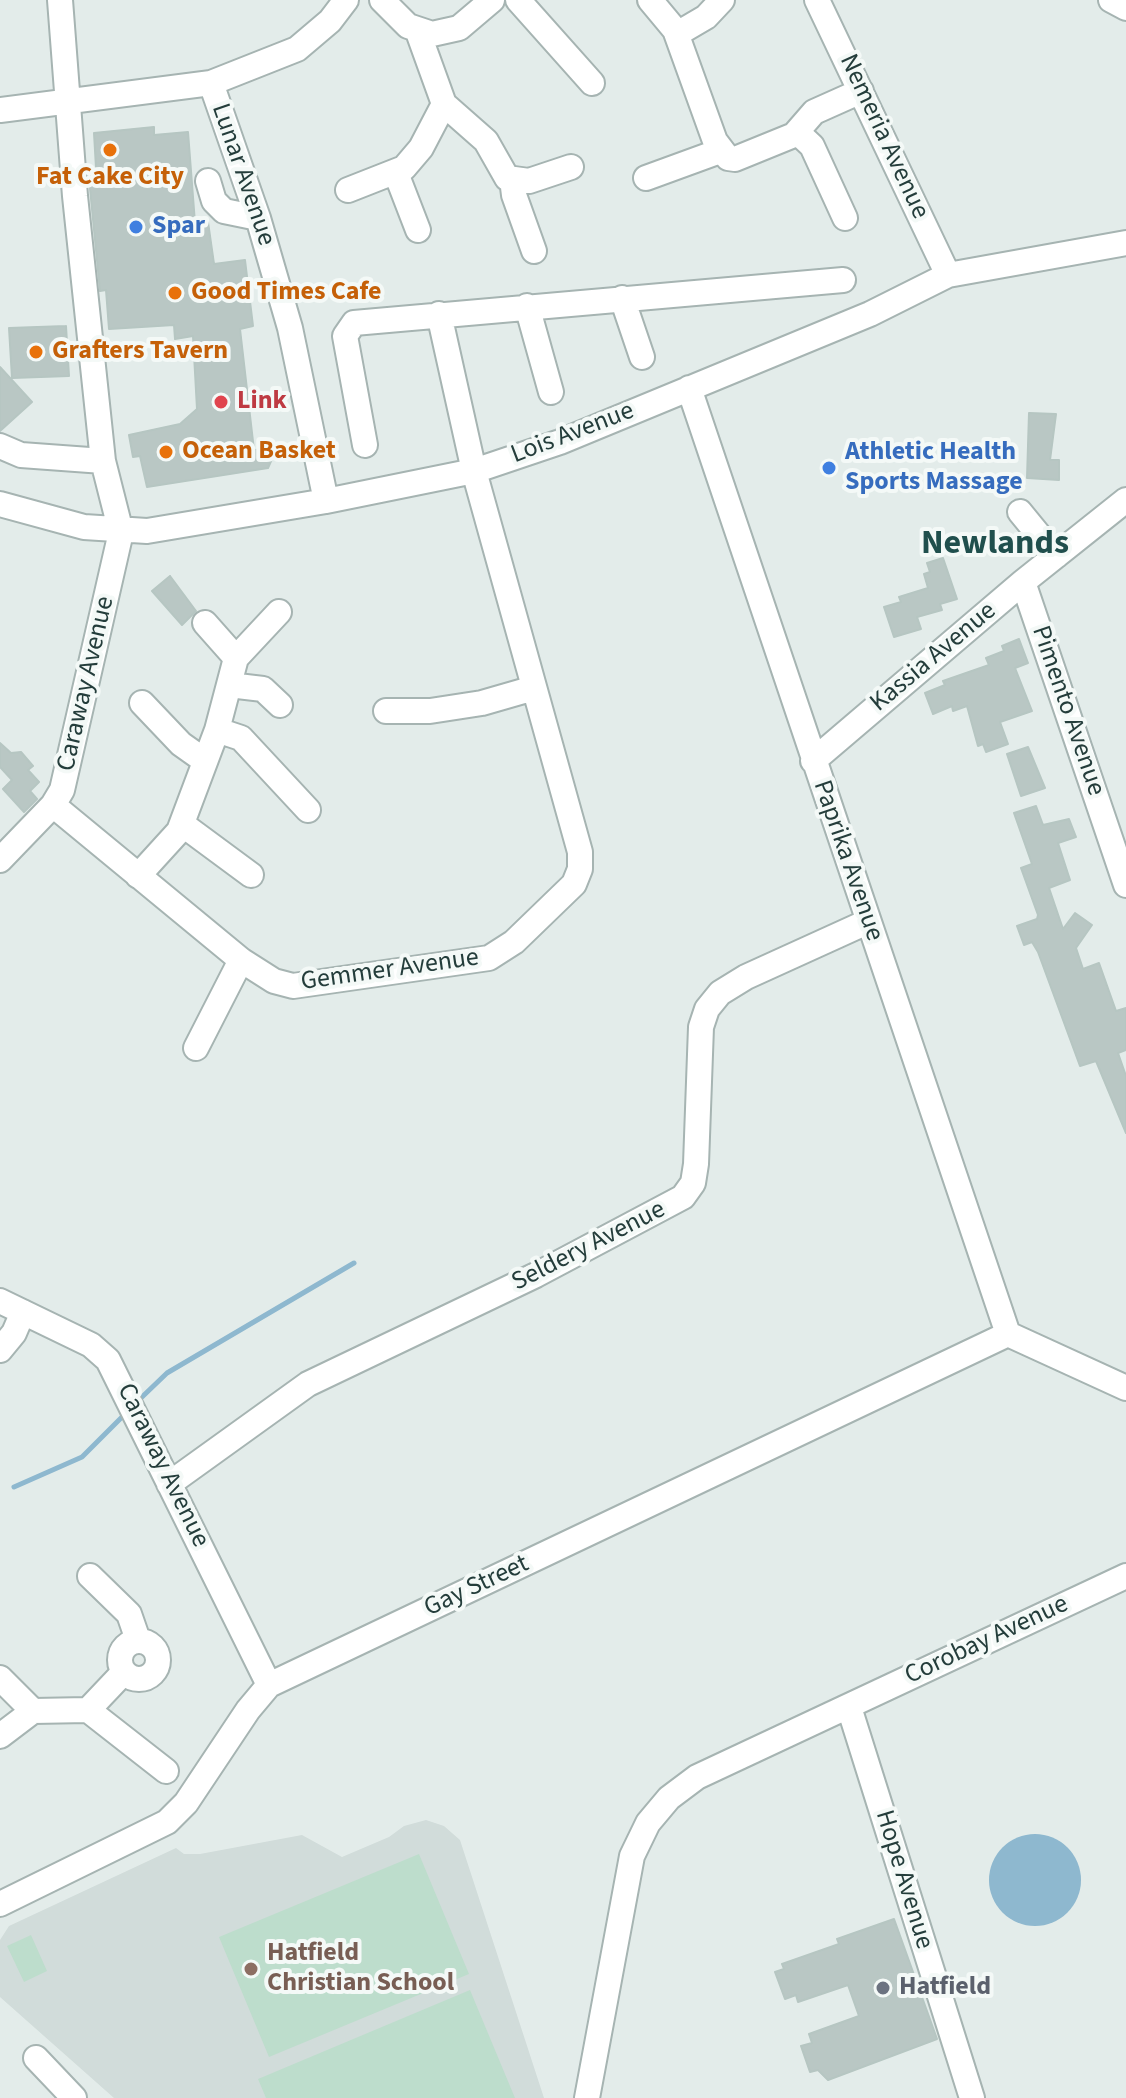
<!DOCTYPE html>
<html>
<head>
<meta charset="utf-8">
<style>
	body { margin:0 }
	canvas { display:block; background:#e3ecea }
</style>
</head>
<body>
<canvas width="1126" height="2098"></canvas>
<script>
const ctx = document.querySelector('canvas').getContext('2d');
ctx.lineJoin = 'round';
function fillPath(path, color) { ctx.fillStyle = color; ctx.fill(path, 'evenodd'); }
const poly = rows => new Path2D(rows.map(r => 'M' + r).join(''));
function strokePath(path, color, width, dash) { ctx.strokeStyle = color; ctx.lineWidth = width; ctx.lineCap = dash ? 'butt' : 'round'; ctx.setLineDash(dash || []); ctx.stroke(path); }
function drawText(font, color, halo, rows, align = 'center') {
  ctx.font = font + ' "Source Sans 3",sans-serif'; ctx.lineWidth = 8; ctx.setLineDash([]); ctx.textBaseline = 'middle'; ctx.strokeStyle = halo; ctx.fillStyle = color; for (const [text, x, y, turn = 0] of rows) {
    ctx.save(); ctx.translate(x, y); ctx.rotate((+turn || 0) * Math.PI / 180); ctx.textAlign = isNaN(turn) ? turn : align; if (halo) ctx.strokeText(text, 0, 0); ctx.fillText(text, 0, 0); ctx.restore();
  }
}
const built = poly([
	[426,1820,444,1826,460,1840,544,2098,114,2098,0,1997,0,1940,9,1926,176,1848,184,1854,200,1854,302,1835,342,1857,389,1837,404,1826]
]);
const green = poly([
	[419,1854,469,1974,269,2057,219,1937],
	[31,1935,47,1971,24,1982,7,1946],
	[470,1990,515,2098,266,2098,258,2079]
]);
const water = poly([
	'989 1880a46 46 0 1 1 92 0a46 46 0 1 1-92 0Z'
]);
const stream = poly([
	[142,1397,167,1373,354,1263],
	[14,1487,82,1457,122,1417]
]);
const building = poly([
	[154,127,154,135,188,132,195,223,208,222,214,264,245,260,253,326,240,329,254,450,270,449,272,459,268,468,147,487,140,456,133,457,129,435,180,424,197,409,193,336,175,339,174,325,109,329,106,290,100,291,88,168,96,168,94,133,154,127],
	[66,326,69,376,12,378,9,328,66,326],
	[0,367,32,402,0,431,0,367],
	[1029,413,1056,414,1050,460,1059,460,1059,480,1027,478,1029,413],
	[943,558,957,599,940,604,942,610,917,617,921,629,894,637,884,607,901,602,899,597,928,588,924,574,930,572,927,563,943,558],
	[170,576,196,611,182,625,152,591,170,576],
	[1019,639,1028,663,1015,668,1032,711,1000,722,1008,744,986,752,983,744,978,746,967,706,953,711,952,706,933,714,925,693,945,685,943,681,989,665,986,658,1004,651,1002,646,1019,639],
	[0,743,11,753,21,752,33,766,28,770,39,782,30,791,37,799,24,812,3,789,12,780,0,767,0,743],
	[1028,747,1045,788,1021,796,1007,754,1028,747],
	[1036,806,1043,825,1069,819,1076,837,1058,843,1070,880,1049,888,1063,929,1075,913,1092,925,1076,948,1083,969,1099,963,1116,1011,1126,1008,1126,1050,1118,1053,1126,1076,1126,1133,1096,1061,1080,1066,1038,952,1032,942,1024,945,1017,926,1037,919,1038,915,1021,868,1032,864,1014,813,1036,806],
	[894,1919,937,2039,828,2080,818,2070,810,2072,801,2046,812,2043,809,2034,859,2016,848,1985,798,2002,796,1995,785,1999,775,1972,784,1969,782,1964,839,1944,837,1939,894,1919]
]);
const minor = poly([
	[382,0,408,26,432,34,459,28,492,0],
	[518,0,592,83],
	[650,0,675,30,715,141,728,158,735,159,794,135,814,112,861,91],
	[817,0,948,275],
	[1111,0,1126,8],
	[418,32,444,104,486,141,507,178,529,181,571,167],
	[677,34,706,17,722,0],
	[211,83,258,218,290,328,326,501],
	[0,110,211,83,297,49,330,21,346,0],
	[797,132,812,146,845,218],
	[396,173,418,230],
	[646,178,720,151],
	[512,179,514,195,534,251],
	[208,181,214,201,224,211,258,218],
	[348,190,404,168,421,148,444,104],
	[622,298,642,357],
	[527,306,551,392],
	[689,388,1008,1334],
	[365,445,345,336,354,323,843,280],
	[0,446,21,455,103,461],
	[0,504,84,527,147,531,326,501,474,471,560,442,870,314,948,275,1126,243],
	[1020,512,1056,556],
	[1023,582,1126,885],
	[205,623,236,658],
	[229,685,263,689,280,705],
	[142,703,181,744,205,761],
	[386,711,430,711,482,703,534,688],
	[217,730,241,738,308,810],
	[813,761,1023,582,1126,500],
	[53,805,241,960,274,981,293,986,489,958,514,942,574,884,580,869,580,852,474,471,439,314],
	[182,824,251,875],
	[0,860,53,805,62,790,121,532,103,461,75,196,60,0],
	[138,876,179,831,217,730,236,658,279,612],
	[196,1048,241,960],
	[0,1301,91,1345,108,1360,269,1685],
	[1008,1334,1126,1388],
	[0,1350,14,1333,23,1312],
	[169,1484,308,1384,536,1275,683,1197,693,1183,696,1164,701,1027,707,1009,720,993,746,977,867,922],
	[90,1576,129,1614,138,1640],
	'120 1660a19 19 0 1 1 38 0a19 19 0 1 1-38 0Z',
	[0,1678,33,1711],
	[849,1707,972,2098],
	[88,1710,166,1771],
	[0,1736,33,1711,88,1710,124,1672],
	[0,1904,167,1822,186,1803,248,1710,269,1685,1008,1334],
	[36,2058,74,2098],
	[587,2098,632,1856,648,1823,669,1798,697,1777,1126,1576]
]);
const markers = [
	[110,150,8,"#e8710a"],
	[136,227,8,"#3f7fe0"],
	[175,293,8,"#e8710a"],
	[36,352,8,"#e8710a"],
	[221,402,8,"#e0444e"],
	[166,452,8,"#e8710a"],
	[829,468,8,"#3f7fe0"],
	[251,1969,8,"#8d6e63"],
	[883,1988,8,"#6b7280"]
];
const streetNames = [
	["Nemeria Avenue",883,137,65],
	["Lunar Avenue",242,175,71],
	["Lois Avenue",573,434,-21],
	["Kassia Avenue",934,658,-40],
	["Caraway Avenue",87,684,-77],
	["Pimento Avenue",1067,711,71],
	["Paprika Avenue",847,861,71],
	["Gemmer Avenue",390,971,-8],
	["Seldery Avenue",589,1247,-27],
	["Caraway Avenue",162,1466,64],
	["Gay Street",477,1587,-25],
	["Corobay Avenue",987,1641,-25],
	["Hope Avenue",903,1880,73]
];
const foodNames = [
	["Fat Cake City",110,178,"center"],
	["Good Times Cafe",191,293],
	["Grafters Tavern",52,352],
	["Ocean Basket",182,452]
];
const shopNames = [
	["Spar",152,227],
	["Athletic Health",845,453],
	["Sports Massage",845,483]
];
const healthNames = [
	["Link",237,402]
];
const educationNames = [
	["Hatfield",267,1954],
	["Christian School",267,1984]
];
const worshipNames = [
	["Hatfield",899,1988]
];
const districtNames = [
	["Newlands",995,546]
];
fillPath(built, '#d1dcda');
fillPath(green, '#bdddcc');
fillPath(water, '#8eb8cf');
strokePath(stream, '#8eb8cf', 5);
fillPath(building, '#b9c7c4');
strokePath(building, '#b6c6c2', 2);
strokePath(minor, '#a6b4b2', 28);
strokePath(minor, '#fff', 24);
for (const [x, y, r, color] of markers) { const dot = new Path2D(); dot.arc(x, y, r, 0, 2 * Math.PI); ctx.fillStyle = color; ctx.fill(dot); strokePath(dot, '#f4f9f7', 3); }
drawText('26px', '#243d3b', '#f4f9f7', streetNames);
drawText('bold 26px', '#c56008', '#f4f9f7', foodNames, 'left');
drawText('bold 26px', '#366cbe', '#f4f9f7', shopNames, 'left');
drawText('bold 26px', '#be3a42', '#f4f9f7', healthNames, 'left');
drawText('bold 26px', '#785e54', '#f4f9f7', educationNames, 'left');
drawText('bold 26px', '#5b616d', '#f4f9f7', worshipNames, 'left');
drawText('bold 34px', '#204f4d', '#f4f9f7', districtNames);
</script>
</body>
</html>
